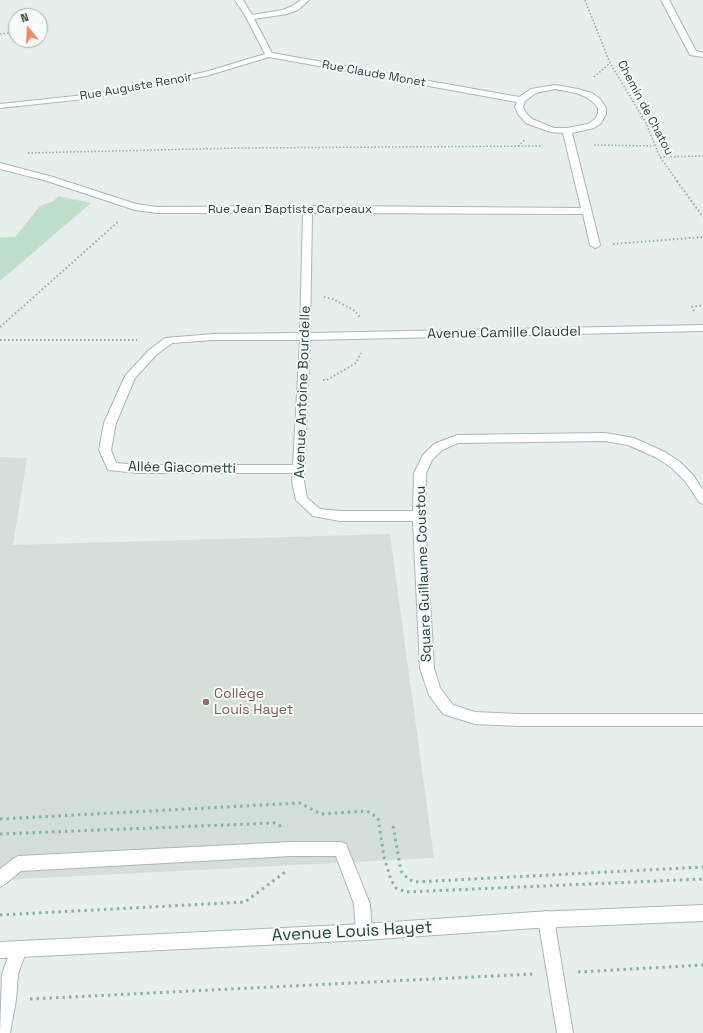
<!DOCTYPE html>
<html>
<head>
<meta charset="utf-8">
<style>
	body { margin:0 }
	#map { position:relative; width:703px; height:1033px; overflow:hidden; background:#e6efeb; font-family:"Space Grotesk",sans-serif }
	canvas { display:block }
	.north { position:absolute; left:8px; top:8px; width:40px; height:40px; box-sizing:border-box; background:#f7fbf9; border:1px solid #a3b1ad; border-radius:50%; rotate:342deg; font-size:11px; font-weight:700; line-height:16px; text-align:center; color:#24423a }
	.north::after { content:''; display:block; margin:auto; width:14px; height:18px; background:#f4845f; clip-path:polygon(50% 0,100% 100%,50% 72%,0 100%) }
</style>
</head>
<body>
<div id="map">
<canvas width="703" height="1033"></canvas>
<div class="north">N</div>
</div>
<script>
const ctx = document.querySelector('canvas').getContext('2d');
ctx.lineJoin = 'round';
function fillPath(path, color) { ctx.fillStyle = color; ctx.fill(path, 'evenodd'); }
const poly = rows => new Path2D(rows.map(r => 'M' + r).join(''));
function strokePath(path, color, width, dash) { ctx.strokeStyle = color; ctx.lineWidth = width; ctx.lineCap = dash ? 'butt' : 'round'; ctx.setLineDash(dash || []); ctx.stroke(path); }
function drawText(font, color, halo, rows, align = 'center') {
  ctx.font = font + ' "Space Grotesk",sans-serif'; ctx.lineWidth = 4; ctx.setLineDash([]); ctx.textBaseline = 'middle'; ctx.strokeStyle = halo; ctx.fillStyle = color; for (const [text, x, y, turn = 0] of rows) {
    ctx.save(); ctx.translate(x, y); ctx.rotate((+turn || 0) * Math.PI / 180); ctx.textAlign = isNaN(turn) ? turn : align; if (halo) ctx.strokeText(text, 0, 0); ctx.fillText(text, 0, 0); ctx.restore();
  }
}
const built = poly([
	[0,457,27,458,13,545,390,534,434,858,0,880]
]);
const green = poly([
	[58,196,91,203,0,281,0,237,15,237,40,206,54,201]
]);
const pathFar2 = poly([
	[585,0,610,63,646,123,660,157,678,182],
	[0,34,16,32],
	[594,77,610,63],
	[594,145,654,146],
	[518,146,526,139],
	[28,153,239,148,543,146],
	[660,157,703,156]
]);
const pathFar1 = poly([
	[677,181,703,217],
	[613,244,703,237],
	[324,297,333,299,355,311,360,317],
	[694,311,692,307,703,305],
	[0,327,119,221],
	[0,340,137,340],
	[323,380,327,380,356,363,361,353]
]);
const path = poly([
	[0,819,300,803,321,814,367,811,378,818,384,857,391,880,396,888,406,892,703,879],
	[393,826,401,871,408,879,415,882,703,867],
	[0,834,275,823,282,827],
	[0,915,245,902,285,872],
	[578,972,703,965],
	[30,999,533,974]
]);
const pedestrian = poly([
	[546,911,552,913,554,919,573,1033,557,1033,538,919,540,913,546,911]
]);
const minor = poly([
	[235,0,243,0,252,15,283,10,292,6,301,0,309,0,298,10,287,14,254,19,272,53,519,97,531,89,555,85,578,89,592,93,600,99,606,108,606,114,601,123,594,128,572,133,600,245,598,247,595,248,590,245,583,214,312,213,310,333,703,325,703,331,310,340,304,481,307,498,320,509,340,511,413,511,414,473,423,455,434,444,457,435,605,433,634,438,665,452,680,462,693,475,703,490,703,504,699,502,685,481,672,468,657,458,628,445,605,441,458,443,442,450,432,460,426,473,425,516,434,668,440,688,453,705,475,712,519,714,703,714,703,726,519,726,475,724,443,714,429,695,420,668,413,521,340,521,313,516,296,500,292,481,293,473,138,473,108,470,99,450,104,423,125,376,148,351,165,338,213,334,300,333,303,213,157,213,135,210,47,181,0,169,0,163,53,177,136,204,157,207,328,206,581,208,563,133,550,132,526,123,518,114,515,107,517,102,269,57,206,76,94,98,0,108,0,104,94,94,205,72,265,54,246,17,235,0],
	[555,89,576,93,586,97,594,103,598,108,598,114,595,119,588,124,567,128,554,128,532,119,526,113,523,107,525,101,536,93,555,89],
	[213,340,300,340,293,465,138,465,116,463,111,450,116,423,135,378,156,355,172,343,213,340],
	[661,0,669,0,696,51,703,53,703,57,690,55,661,0],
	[291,842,341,842,346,844,370,904,372,932,370,938,364,940,358,938,356,932,354,904,336,856,291,856,21,871,5,884,0,887,0,869,13,859,18,856,291,842],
	[19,941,25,943,27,949,18,974,16,1000,10,1033,0,1033,2,974,13,943,19,941]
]);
const secondary = poly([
	[703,905,703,921,535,928,364,940,0,958,0,942,364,924,535,912,703,905]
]);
const markers = [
	[206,702,4,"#8d6e63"]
];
const farStreetnames = [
	["Rue Claude Monet",374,74,10],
	["Rue Auguste Renoir",136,87,-10],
	["Chemin de Chatou",645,108,62],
	["Rue Jean Baptiste Carpeaux",290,210]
];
const streetNames = [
	["Avenue Camille Claudel",504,333,-1],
	["Avenue Antoine Bourdelle",303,392,-88],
	["Allée Giacometti",182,468,1],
	["Square Guillaume Coustou",424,574,-92]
];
const educationNames = [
	["Collège",214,694],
	["Louis Hayet",214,710]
];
const nearStreetnames = [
	["Avenue Louis Hayet",352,932,-3]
];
fillPath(built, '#d4dfda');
fillPath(green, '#bfe0c8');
strokePath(pedestrian, '#a8b8b2', 2);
strokePath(minor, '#a8b8b2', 2);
strokePath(secondary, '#a4bbb3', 2);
strokePath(pathFar2, '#86b3a5', 1.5, [1.5, 2]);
strokePath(pathFar1, '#86b3a5', 2, [1.5, 2.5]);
strokePath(path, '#86b3a5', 3, [2.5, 4]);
fillPath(pedestrian, '#fff');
fillPath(minor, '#fff');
fillPath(secondary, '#fff');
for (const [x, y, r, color] of markers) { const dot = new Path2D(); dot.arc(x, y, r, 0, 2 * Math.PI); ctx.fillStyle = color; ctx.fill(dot); strokePath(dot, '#f7fbf9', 1.5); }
drawText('12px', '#24423a', '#f7fbf9', farStreetnames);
drawText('14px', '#24423a', '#f7fbf9', streetNames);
drawText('14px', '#785e54', '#f7fbf9', educationNames, 'left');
drawText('17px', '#24423a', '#f7fbf9', nearStreetnames);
</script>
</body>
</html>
